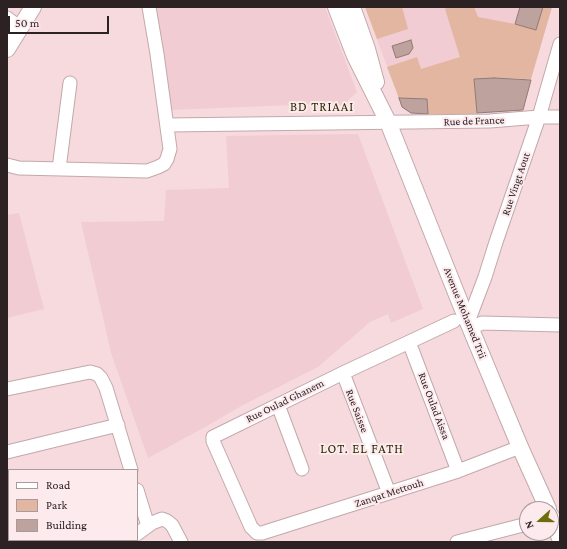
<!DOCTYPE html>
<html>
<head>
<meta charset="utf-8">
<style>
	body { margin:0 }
	#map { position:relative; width:567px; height:549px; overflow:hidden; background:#f6dade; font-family:"Crimson Pro",serif }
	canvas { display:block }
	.frame { position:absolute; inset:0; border:8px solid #2c2224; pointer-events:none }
	.legend { position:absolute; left:8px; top:469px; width:130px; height:72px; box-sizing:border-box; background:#fceaed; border:1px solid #a99a9d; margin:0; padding:5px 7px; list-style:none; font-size:12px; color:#2c2224 }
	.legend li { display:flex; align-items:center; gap:8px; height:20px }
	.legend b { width:20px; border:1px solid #a99a9d }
	.north { position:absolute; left:519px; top:501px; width:40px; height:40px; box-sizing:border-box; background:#fceaed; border:1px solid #a99a9d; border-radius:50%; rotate:249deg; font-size:11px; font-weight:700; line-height:16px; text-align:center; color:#2c2224 }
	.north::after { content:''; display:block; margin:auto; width:14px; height:18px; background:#6e6d0d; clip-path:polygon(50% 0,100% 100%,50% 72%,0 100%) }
	.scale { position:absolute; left:8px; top:16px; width:101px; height:18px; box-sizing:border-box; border:2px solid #2c2224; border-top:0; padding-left:5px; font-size:12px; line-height:14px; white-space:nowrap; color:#2c2224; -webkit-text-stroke:3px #fceaed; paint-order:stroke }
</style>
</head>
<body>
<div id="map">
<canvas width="567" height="549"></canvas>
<div class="frame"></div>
<ul class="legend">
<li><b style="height:5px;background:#fff"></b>Road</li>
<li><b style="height:11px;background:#e2b6a0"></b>Park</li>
<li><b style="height:11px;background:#bda29e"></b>Building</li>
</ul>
<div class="north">N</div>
<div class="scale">50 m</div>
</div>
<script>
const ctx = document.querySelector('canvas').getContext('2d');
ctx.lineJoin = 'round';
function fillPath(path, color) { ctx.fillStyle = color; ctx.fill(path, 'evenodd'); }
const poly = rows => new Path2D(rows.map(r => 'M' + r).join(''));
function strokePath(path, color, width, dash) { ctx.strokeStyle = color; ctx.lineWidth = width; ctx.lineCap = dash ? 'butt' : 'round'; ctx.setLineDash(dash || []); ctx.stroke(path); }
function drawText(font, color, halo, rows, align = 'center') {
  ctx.font = font + ' "Crimson Pro",serif'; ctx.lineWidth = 4; ctx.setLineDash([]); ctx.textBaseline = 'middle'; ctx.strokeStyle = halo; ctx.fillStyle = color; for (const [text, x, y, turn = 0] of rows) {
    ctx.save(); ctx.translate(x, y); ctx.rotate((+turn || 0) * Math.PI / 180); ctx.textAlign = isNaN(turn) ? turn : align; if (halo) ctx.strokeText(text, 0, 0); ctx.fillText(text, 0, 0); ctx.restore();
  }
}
const built = poly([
	[156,7,325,7,357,92,343,105,318,104,170,110,164,98],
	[365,7,552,7,531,79,494,78,474,79,477,114,411,113,402,107],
	[358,134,423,309,391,323,388,314,370,322,318,367,243,405,205,427,148,458,111,353,81,222,164,221,166,190,229,188,226,136],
	[19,213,44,309,7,318,7,215]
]);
const green = poly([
	[365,7,402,7,408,29,377,39],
	[449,7,474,7,478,17,515,24,536,30,543,7,552,7,531,79,494,78,474,79,477,114,428,114,427,99,399,98,387,67,417,57,421,69,460,57,445,9]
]);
const building = poly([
	[520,7,543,7,536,30,515,24,520,7],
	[411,40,413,48,409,54,396,58,392,46,411,40],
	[494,78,531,80,523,110,477,113,474,79,494,78],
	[399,98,427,99,428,114,411,113,402,107,399,98]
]);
const minor = poly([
	[7,18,20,28],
	[167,125,490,121,539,117,560,117],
	[7,165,19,168,147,171,158,167,164,164,167,159,170,149,157,54,149,7],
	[59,169,70,83],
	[454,321,343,373,213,437,213,441,251,527,257,533,262,533,458,471,520,447],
	[468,322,485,277,496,242,539,117,560,44],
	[471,328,482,323,560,325],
	[409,342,458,471],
	[343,373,389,493],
	[7,389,90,372,97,374,101,378,106,388,131,470],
	[278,405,302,469],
	[7,452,118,425],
	[137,490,148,526],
	[7,516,9,516],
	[7,532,9,533],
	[137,534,152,523,162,519,167,521,172,525,181,542],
	[19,540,23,542],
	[127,542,129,540],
	[457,542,527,524]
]);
const tertiary = poly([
	[336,7,355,56,388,122,465,315,520,447,548,509],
	[352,7,367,49,376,82],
	[7,49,33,7],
	[551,516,560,538]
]);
const streetNames = [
	["Rue de France",474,121,-2],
	["Rue Vingt Aout",516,184,-71],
	["Avenue Mohamed Trii",465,313,68],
	["Rue Oulad Ghanem",285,401,-26],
	["Rue Oulad Aissa",434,406,69],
	["Rue Saisse",357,411,69],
	["Zanqat Mettouh",389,493,-18]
];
const quarterNames = [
	["BD TRIAAI",322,107],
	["LOT. EL FATH",362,449]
];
fillPath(built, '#f1ccd2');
fillPath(green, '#e2b6a0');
fillPath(building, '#bda29e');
strokePath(building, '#927975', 1);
strokePath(minor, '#c3a8ac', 15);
strokePath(tertiary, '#c3a8ac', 18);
strokePath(minor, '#fff', 13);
strokePath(tertiary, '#fff', 16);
drawText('11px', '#2c2224', '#fceaed', streetNames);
ctx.letterSpacing = '1px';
drawText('13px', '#2c2b01', '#fceaed', quarterNames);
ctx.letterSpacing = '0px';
</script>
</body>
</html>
